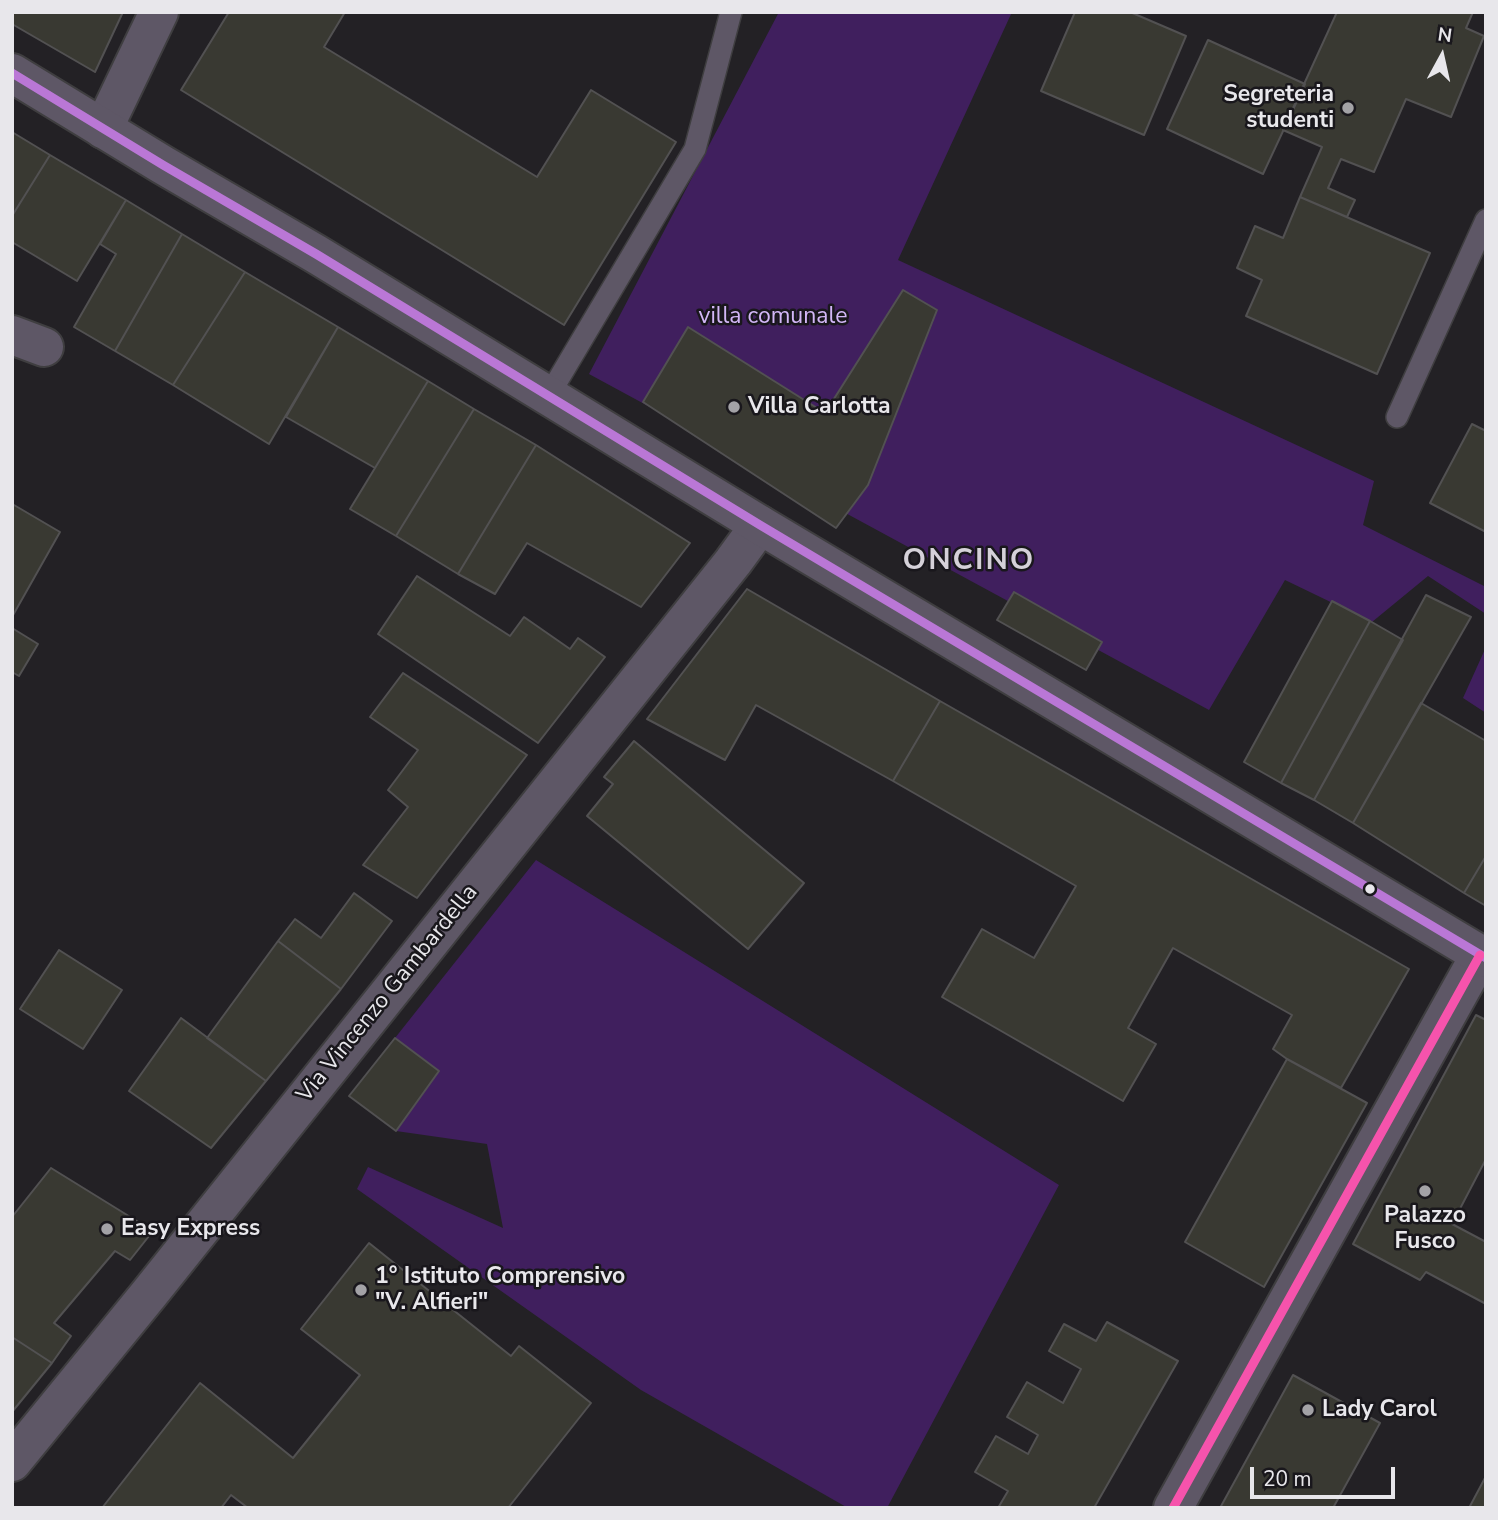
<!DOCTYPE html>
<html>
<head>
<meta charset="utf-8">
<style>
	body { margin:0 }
	#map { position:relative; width:1498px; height:1520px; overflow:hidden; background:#232125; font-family:"Nunito Sans",sans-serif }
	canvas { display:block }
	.frame { position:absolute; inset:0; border:14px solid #e8e7eb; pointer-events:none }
	.north { position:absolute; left:1407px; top:21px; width:70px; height:70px; -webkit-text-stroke:5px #19171c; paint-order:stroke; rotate:8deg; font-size:19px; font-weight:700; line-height:28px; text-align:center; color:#e8e7eb }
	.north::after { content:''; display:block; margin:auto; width:24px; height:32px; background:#e8e7eb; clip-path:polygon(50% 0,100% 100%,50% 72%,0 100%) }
	.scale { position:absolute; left:1250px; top:1467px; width:145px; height:32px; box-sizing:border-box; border:4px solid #e8e7eb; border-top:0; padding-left:9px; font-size:21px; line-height:24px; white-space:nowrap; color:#e8e7eb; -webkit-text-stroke:5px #19171c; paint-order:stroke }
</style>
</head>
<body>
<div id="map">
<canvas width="1498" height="1520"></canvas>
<div class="frame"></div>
<div class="north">N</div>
<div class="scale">20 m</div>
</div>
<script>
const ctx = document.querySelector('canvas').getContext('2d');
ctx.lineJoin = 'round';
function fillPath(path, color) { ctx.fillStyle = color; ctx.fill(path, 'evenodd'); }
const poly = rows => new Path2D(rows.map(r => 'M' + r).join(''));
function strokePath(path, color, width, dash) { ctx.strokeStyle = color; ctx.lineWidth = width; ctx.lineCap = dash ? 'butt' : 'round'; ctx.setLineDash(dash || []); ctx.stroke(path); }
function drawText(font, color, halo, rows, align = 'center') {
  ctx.font = font + ' "Nunito Sans",sans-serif'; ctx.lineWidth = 5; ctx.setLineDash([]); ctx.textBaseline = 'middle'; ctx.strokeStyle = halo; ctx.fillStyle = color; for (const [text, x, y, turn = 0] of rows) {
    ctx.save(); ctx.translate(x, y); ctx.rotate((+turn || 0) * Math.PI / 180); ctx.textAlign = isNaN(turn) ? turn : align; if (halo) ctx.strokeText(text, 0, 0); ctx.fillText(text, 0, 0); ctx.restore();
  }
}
const green = poly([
	[779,12,1012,12,898,260,1374,481,1363,525,1486,587,1486,614,1428,576,1372,622,1285,580,1209,710,589,374],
	[1486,647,1486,713,1463,698],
	[536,860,1059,1185,887,1508,848,1508,641,1390,357,1189,368,1167,503,1228,487,1144,396,1131,439,1071,395,1038]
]);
const building = poly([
	[12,12,123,12,95,72,12,24,12,12],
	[229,12,345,12,324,47,537,177,591,90,676,142,564,325,181,90,229,12],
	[1075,12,1130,12,1186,36,1144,135,1041,91,1075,12],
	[1337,12,1473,12,1466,28,1484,36,1451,117,1406,99,1374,172,1341,159,1328,188,1355,200,1347,217,1300,197,1322,147,1283,130,1337,12],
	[1208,40,1305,84,1263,174,1167,129,1208,40],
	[12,132,50,155,12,216,12,132],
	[50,155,126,200,77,281,12,242,12,216,50,155],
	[1300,197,1430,253,1377,374,1246,316,1262,280,1237,268,1255,226,1283,238,1300,197],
	[126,200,182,234,115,351,74,327,116,254,100,244,126,200],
	[182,234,245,272,173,385,115,351,182,234],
	[245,272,338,327,269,444,173,385,245,272],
	[903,290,937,310,868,485,836,528,643,402,688,327,825,413,903,290],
	[338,327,428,381,375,468,286,417,338,327],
	[428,381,474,409,396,536,350,509,428,381],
	[474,409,536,445,458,574,396,536,474,409],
	[1472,424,1486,431,1486,532,1430,503,1472,424],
	[536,445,690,543,641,607,527,543,495,594,458,574,536,445],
	[14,505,60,532,12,617,12,508,14,505],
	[417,576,510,636,524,617,570,649,578,638,605,657,538,743,378,634,417,576],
	[747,589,940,701,893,781,756,705,725,760,647,719,747,589],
	[1014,592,1102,642,1086,670,997,620,1014,592],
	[1426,595,1471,617,1353,823,1314,800,1426,595],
	[1332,601,1370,621,1281,783,1244,762,1332,601],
	[1370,621,1403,640,1314,800,1281,783,1370,621],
	[12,628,38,644,19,676,12,672,12,628],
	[403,673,527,755,417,898,363,865,408,807,388,790,418,750,370,717,403,673],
	[940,701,1409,969,1341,1088,1287,1059,1273,1049,1292,1015,1173,948,1128,1028,1156,1044,1123,1101,942,997,982,929,1034,958,1076,886,893,781,940,701],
	[1421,703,1486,741,1486,856,1464,893,1353,823,1421,703],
	[634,741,804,883,748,949,587,816,613,784,604,777,634,741],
	[1486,856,1486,906,1464,893,1486,856],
	[354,893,392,921,341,989,278,941,295,919,321,938,354,893],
	[278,941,341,989,266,1081,207,1038,278,941],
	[59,950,122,990,83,1049,20,1009,59,950],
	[1476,1015,1486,1020,1486,1159,1452,1224,1486,1242,1486,1304,1426,1272,1420,1280,1353,1244,1476,1015],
	[181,1018,266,1081,211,1148,129,1091,181,1018],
	[395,1038,439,1071,396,1131,349,1096,395,1038],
	[1287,1059,1367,1103,1264,1287,1185,1242,1287,1059],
	[51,1168,153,1231,130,1260,115,1251,54,1323,71,1336,52,1363,12,1337,12,1217,51,1168],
	[369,1243,511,1356,519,1346,591,1403,508,1508,248,1508,231,1495,221,1508,102,1508,200,1383,293,1458,360,1375,301,1329,369,1243],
	[1107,1322,1178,1361,1094,1508,998,1508,1008,1491,975,1472,996,1436,1028,1454,1038,1435,1007,1417,1027,1382,1063,1403,1081,1369,1049,1351,1064,1324,1096,1341,1107,1322],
	[12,1337,52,1363,12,1412,12,1337],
	[1293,1375,1380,1423,1333,1508,1220,1508,1293,1375],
	[1486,1476,1486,1508,1469,1508,1486,1476]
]);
const service = poly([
	[549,395,695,149,731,12],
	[1397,417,1486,220]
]);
const minor = poly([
	[103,129,159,12],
	[12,335,44,347],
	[12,1462,149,1294,733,562,760,525],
	[1173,1508,1480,955]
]);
const tertiary = poly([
	[12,73,163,165,316,254,760,525,1486,958]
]);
const bus1 = poly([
	[12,73,163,165,316,254,760,525,1486,958]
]);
const bus2 = poly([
	[1173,1508,1480,955]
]);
const markers = [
	[1348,108,7,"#a3a2a6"],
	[734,407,7,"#a3a2a6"],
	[1370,889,6,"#e8e7eb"],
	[1425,1191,7,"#a3a2a6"],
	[107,1229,7,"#a3a2a6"],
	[361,1290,7,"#a3a2a6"],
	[1308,1410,7,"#a3a2a6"]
];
const poiNames = [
	["Segreteria",1334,95,"right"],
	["studenti",1334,121,"right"],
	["Villa Carlotta",748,407],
	["Palazzo",1425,1216,"center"],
	["Fusco",1425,1242,"center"],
	["Easy Express",121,1229],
	["1° Istituto Comprensivo",375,1277],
	["\"V. Alfieri\"",375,1303],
	["Lady Carol",1322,1410]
];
const parkNames = [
	["villa comunale",773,317]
];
const streetNames = [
	["Via Vincenzo Gambardella",388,994,-51]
];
const districtNames = [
	["ONCINO",969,562]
];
fillPath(green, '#401f5e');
fillPath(building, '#393932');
strokePath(building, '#525152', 2);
strokePath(service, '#3f3e40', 24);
strokePath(minor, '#3f3e40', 42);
strokePath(tertiary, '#3f3e40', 42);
strokePath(service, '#5e5766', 21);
strokePath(minor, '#5e5766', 38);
strokePath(tertiary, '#5e5766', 38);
strokePath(bus1, '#ba77d6', 9);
strokePath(bus2, '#f653ac', 9);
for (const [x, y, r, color] of markers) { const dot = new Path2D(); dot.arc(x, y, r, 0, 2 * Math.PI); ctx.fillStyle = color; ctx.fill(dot); strokePath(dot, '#19171c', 2.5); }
drawText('bold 23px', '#e8e7eb', '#19171c', poiNames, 'left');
drawText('23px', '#d3b7f7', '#19171c', parkNames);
drawText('23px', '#e8e7eb', '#19171c', streetNames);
ctx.letterSpacing = '2px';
drawText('bold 30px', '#d5d1d9', '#19171c', districtNames);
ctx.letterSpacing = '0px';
</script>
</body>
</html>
